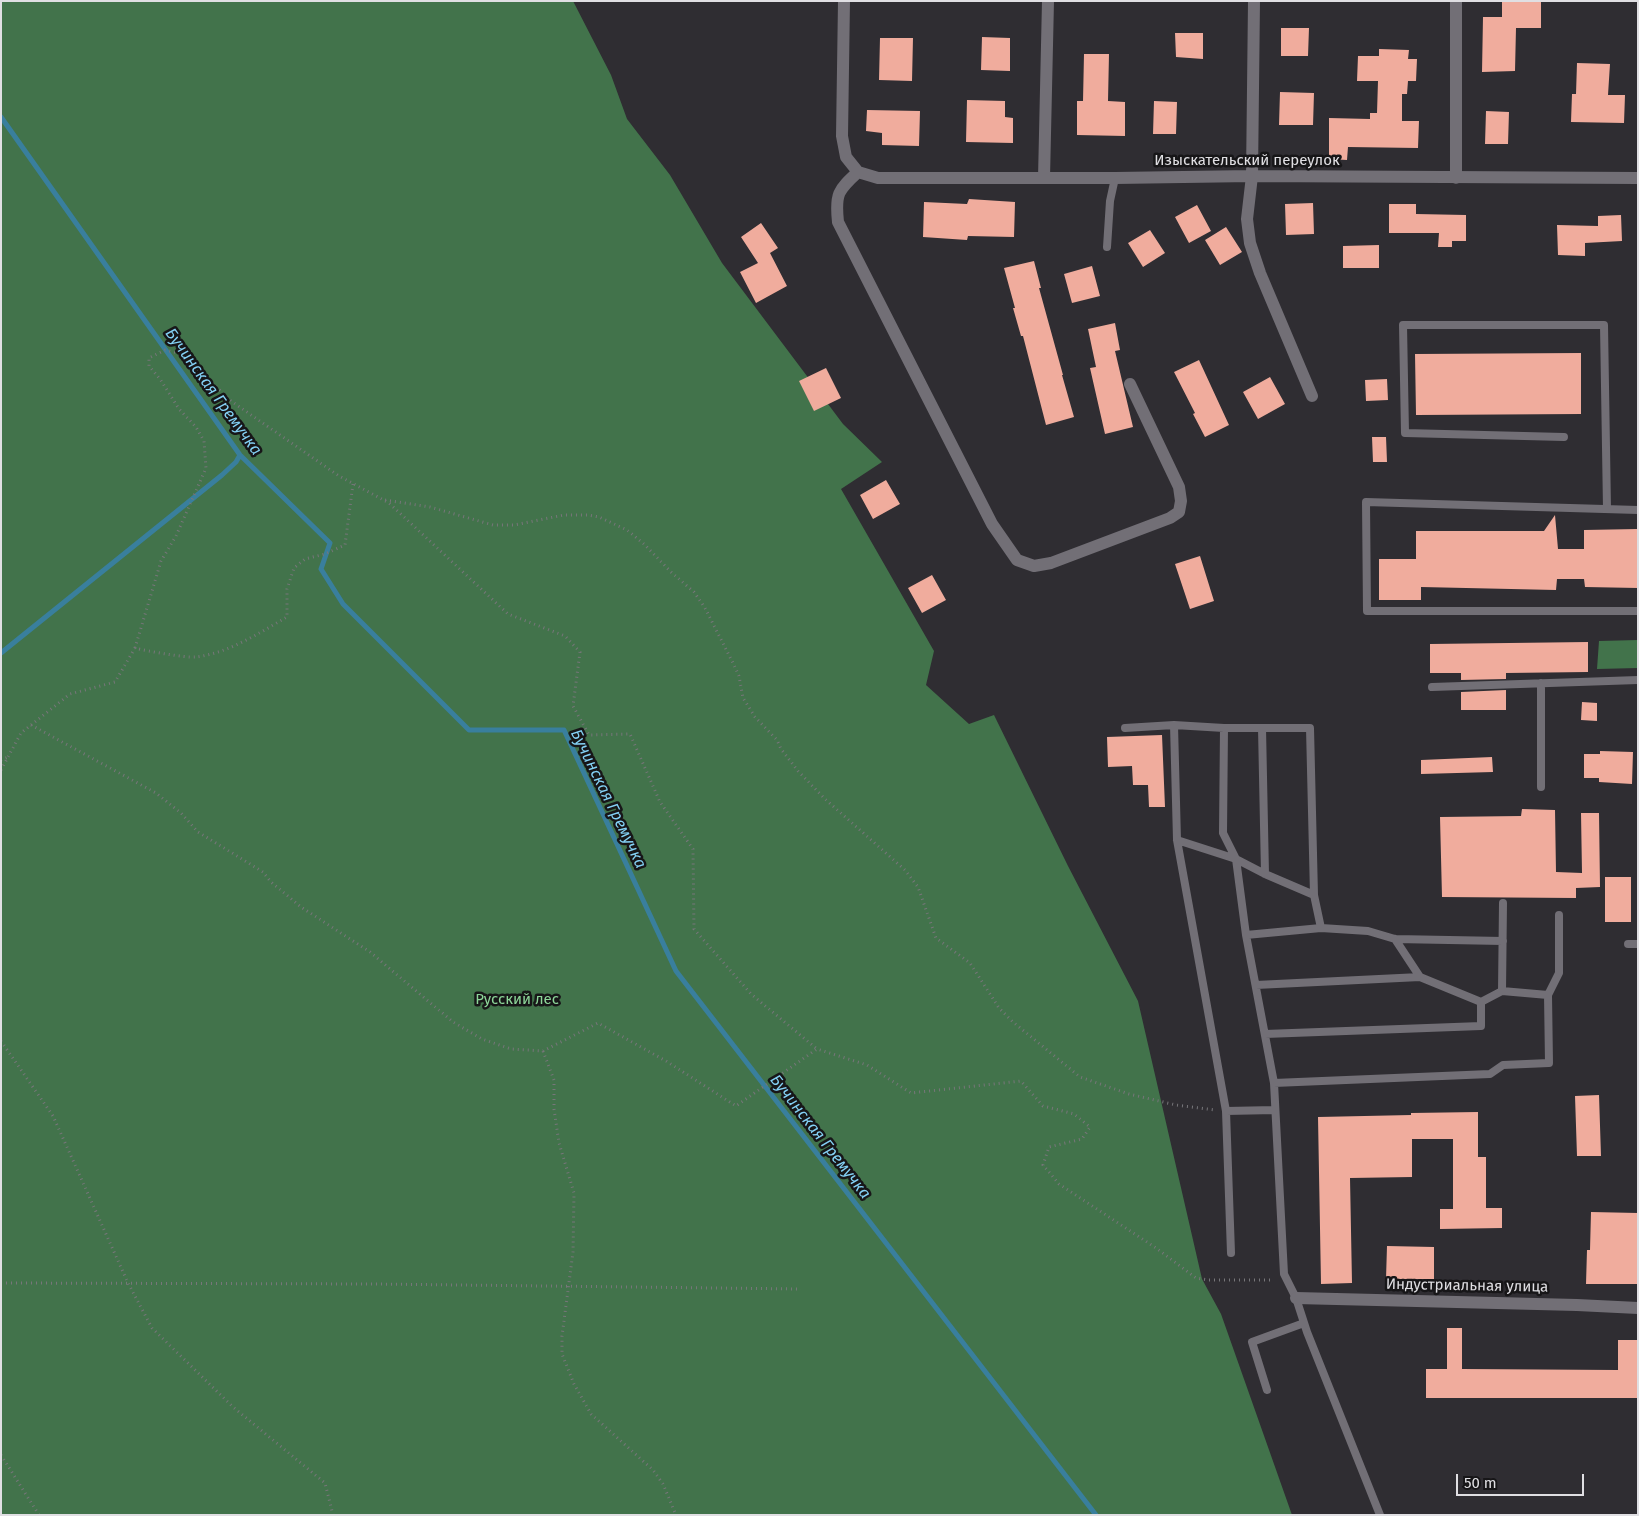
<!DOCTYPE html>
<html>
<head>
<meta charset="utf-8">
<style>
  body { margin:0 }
  #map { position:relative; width:1639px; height:1516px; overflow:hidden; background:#2f2d32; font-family:"Fira Sans",sans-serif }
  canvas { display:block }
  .frame { position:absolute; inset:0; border:2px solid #e0dfe3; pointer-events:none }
  .scale { position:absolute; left:1456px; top:1474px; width:128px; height:22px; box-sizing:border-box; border:2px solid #e0dfe3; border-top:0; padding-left:6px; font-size:15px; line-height:18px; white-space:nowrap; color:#e0dfe3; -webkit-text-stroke:4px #171618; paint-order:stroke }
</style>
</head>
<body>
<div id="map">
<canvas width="1639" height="1516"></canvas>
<div class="frame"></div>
<div class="scale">50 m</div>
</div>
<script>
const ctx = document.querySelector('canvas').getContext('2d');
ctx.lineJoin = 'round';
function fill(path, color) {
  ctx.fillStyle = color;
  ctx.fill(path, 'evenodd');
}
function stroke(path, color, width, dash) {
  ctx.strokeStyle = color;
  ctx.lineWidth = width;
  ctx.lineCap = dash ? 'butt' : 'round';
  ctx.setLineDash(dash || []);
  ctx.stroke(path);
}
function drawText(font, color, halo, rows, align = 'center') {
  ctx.font = font + ' "Fira Sans",sans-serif';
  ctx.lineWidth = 5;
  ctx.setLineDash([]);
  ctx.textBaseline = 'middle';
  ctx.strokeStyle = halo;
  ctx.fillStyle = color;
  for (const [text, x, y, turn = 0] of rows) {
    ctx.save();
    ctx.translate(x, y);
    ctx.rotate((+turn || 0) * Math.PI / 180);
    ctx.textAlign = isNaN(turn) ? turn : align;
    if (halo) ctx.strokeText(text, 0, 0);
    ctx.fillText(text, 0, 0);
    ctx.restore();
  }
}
fill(new Path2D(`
  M1 1H573L611 75 627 119 670 175 722 263 843 424 882 462 841 489 934 651 926 685 969 724 994 715 1068 866 1138 1001 1202 1279 1221 1314 1292 1515H1Z
  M1638 640V668L1597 669 1599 641Z`), '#42734b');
stroke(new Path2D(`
  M1 117 240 455 330 543 321 569 343 604 469 730H564L676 971 1096 1515
  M1 653 222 475 236 462 240 455`), '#397f9d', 5);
fill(new Path2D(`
  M1502 1H1541V28H1516L1515 71 1482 72 1483 17H1502Z
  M1281 28H1309L1308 56H1281Z
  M1175 33H1203V59L1176 57Z
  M982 37 1010 38V71L981 70Z
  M880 38H913L912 81 879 80Z
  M1379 49 1409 50 1408 59H1417L1416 81H1408L1407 94H1402V121H1419L1418 148 1348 147 1347 160 1329 159V118L1370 119V113H1377L1378 81H1357L1358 56H1379Z
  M1084 54H1109L1108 101 1125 102V136L1077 135V101H1083Z
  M1577 63 1610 64 1608 95H1625L1624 123 1571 122 1572 94H1576Z
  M1280 92 1314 93 1313 125H1279Z
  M967 100 1005 101V117L1013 118V143L966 142Z
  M1154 101 1177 102 1176 134H1153Z
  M867 110 920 111 919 146 882 145V133L866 131Z
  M1486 111 1509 112 1508 144H1485Z
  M969 199 1015 202 1014 237 968 236 967 240 923 237 924 202 967 204Z
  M1313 203 1314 234 1286 235 1285 204Z
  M1389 204H1416V214L1466 215V241H1452V247H1438L1439 233H1389Z
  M1197 205 1211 231 1189 243 1175 217Z
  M1621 215 1622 241 1585 243V256L1558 255 1557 225 1598 226V216Z
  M761 223 778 248 770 253 787 286 756 303 740 272 758 263 741 237Z
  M1226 227 1242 252 1220 265 1205 240Z
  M1150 230 1165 253 1143 267 1128 243Z
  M1379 245V268H1343V246Z
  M1034 261 1041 288H1039L1063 375H1062L1074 417 1046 425 1023 336H1021L1013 308H1015L1004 268Z
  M1092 266 1100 296 1072 303 1064 274Z
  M1115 323 1120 350 1115 351 1133 427 1105 434 1090 368 1096 367 1088 329Z
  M1581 353V414L1416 415 1415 354Z
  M1199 360 1229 425 1205 437 1193 414 1195 413 1174 372Z
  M826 368 841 398 814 411 799 381Z
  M1270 377 1285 404 1258 419 1243 392Z
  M1387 379 1388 400 1366 401 1365 380Z
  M1372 437H1386L1387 462H1373Z
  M886 480 900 504 873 519 860 495Z
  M1555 515 1558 549H1584V530L1638 529V588L1585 587 1584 579H1557L1556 590 1421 587V600H1379V559H1416V531H1544Z
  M1200 556 1214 601 1190 609 1175 564Z
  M932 575 946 600 922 613 908 588Z
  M1588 642V672L1506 673V679L1461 680V673H1430V644Z
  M1506 690V710H1461V692Z
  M1582 702 1597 703V721L1581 720Z
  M1162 735 1165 807H1149L1148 785H1133L1132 766 1108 767 1107 737Z
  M1600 751 1633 752 1632 784 1599 782V778H1584V754H1600Z
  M1492 757 1493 772 1421 774V760Z
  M1522 809 1555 810 1556 872 1582 873 1581 813H1599L1600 887 1576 888V898L1442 897 1440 817 1521 816Z
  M1605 877H1631V922H1605Z
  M1599 1095 1601 1156H1577L1575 1096Z
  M1478 1112V1157H1486V1208H1502V1228L1440 1229V1209H1453V1139H1412V1177L1350 1178 1352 1283 1321 1284 1318 1117 1411 1115V1113Z
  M1591 1212 1638 1213V1284H1586L1587 1250H1590Z
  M1387 1246 1434 1247V1279H1386Z
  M1447 1328H1462V1369L1618 1370V1340H1638V1398H1426V1369H1447Z`), '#f0ac9d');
stroke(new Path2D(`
  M385 500 430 507 493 525H514L564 515H588L599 517 627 530 644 544 671 572 694 592 705 608 734 665 739 676 743 698 755 717 777 740 781 749 798 771 825 799 905 870 918 887 936 938 970 963 999 1008 1013 1022 1080 1077 1129 1094 1176 1105 1215 1110
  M135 648 161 561 176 536 206 468 204 441 196 427 179 409 160 379 149 366V358L165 350 182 354 231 401 339 476 389 503 508 614 565 636 580 652 573 706 589 735 630 734 660 802 693 849 694 929 751 994 817 1049
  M31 725 156 793 181 813 198 832 263 872 271 882 301 907 370 952 453 1022 482 1039 511 1049 543 1051 598 1023 666 1061 736 1106 817 1049 867 1065 911 1093 1021 1081 1043 1106 1074 1114 1090 1127 1082 1139 1049 1147 1043 1165 1059 1184 1156 1248 1196 1278 1208 1280H1274
  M1 760 8 757
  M1 770 21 733 70 694 115 682 135 648C146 651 186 658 196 657 229 653 259 633 287 617V589L294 568 305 559 325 554 345 545 353 484
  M1 1041 53 1116 128 1283 152 1328 233 1407 325 1483 333 1515
  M543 1051 554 1080V1109L559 1143 574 1193 573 1252 562 1336V1354L574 1384 591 1414 653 1470 663 1484 676 1515
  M1 1283 375 1284 801 1289
  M1 1455 39 1515`), '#77767a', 3, [1, 4]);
stroke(new Path2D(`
  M1107 247 1110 201 1115 178
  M1564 437 1405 433 1403 325H1604L1607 509
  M1638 510 1366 502 1367 611H1638
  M1541 683V787
  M1432 687 1638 680
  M1174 725 1177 840 1226 1111 1231 1253
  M1125 728 1174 725 1224 728H1310L1314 895
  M1224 728 1223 833 1236 859 1246 935 1274 1083 1284 1274 1296 1298 1307 1332 1380 1515
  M1262 728 1265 874
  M1177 840 1236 859 1265 874 1314 895 1321 928
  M1503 903 1502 991 1548 995
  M1246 935 1321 928 1368 931 1395 939 1503 941
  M1628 944H1638
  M1256 985 1420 977
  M1481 1002 1502 991
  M1265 1034 1481 1026V1002L1420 977 1395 939
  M1274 1083 1490 1074 1503 1065 1549 1063 1548 995 1559 973V915
  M1226 1111 1275 1110
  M1267 1390 1252 1342 1304 1323`), '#726f76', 8);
stroke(new Path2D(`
  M844 1 842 136 846 157 858 172
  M1254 1 1252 176 1247 219 1250 243 1260 273 1312 396
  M858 172 878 178H1115L1252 176 1638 178
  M858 172C838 190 835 194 838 222L992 524 1017 560 1034 566 1051 563 1170 518 1179 512 1181 501 1179 487 1130 384
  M1044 178 1048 1
  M1456 178V1
  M1296 1298 1577 1305 1638 1308`), '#726f76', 12);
drawText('15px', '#e0dfe3', '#171618', [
  ["Изыскательский переулок",1247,161],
  ["Индустриальная улица",1467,1286,1]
]);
drawText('15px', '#8dd699', '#171618', [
  ["Русский лес",517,1000]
]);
drawText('italic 16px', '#84d1f5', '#171618', [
  ["Бучинская Гремучка",213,392,54],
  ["Бучинская Гремучка",608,799,64],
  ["Бучинская Гремучка",820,1137,52]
]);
</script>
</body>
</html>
